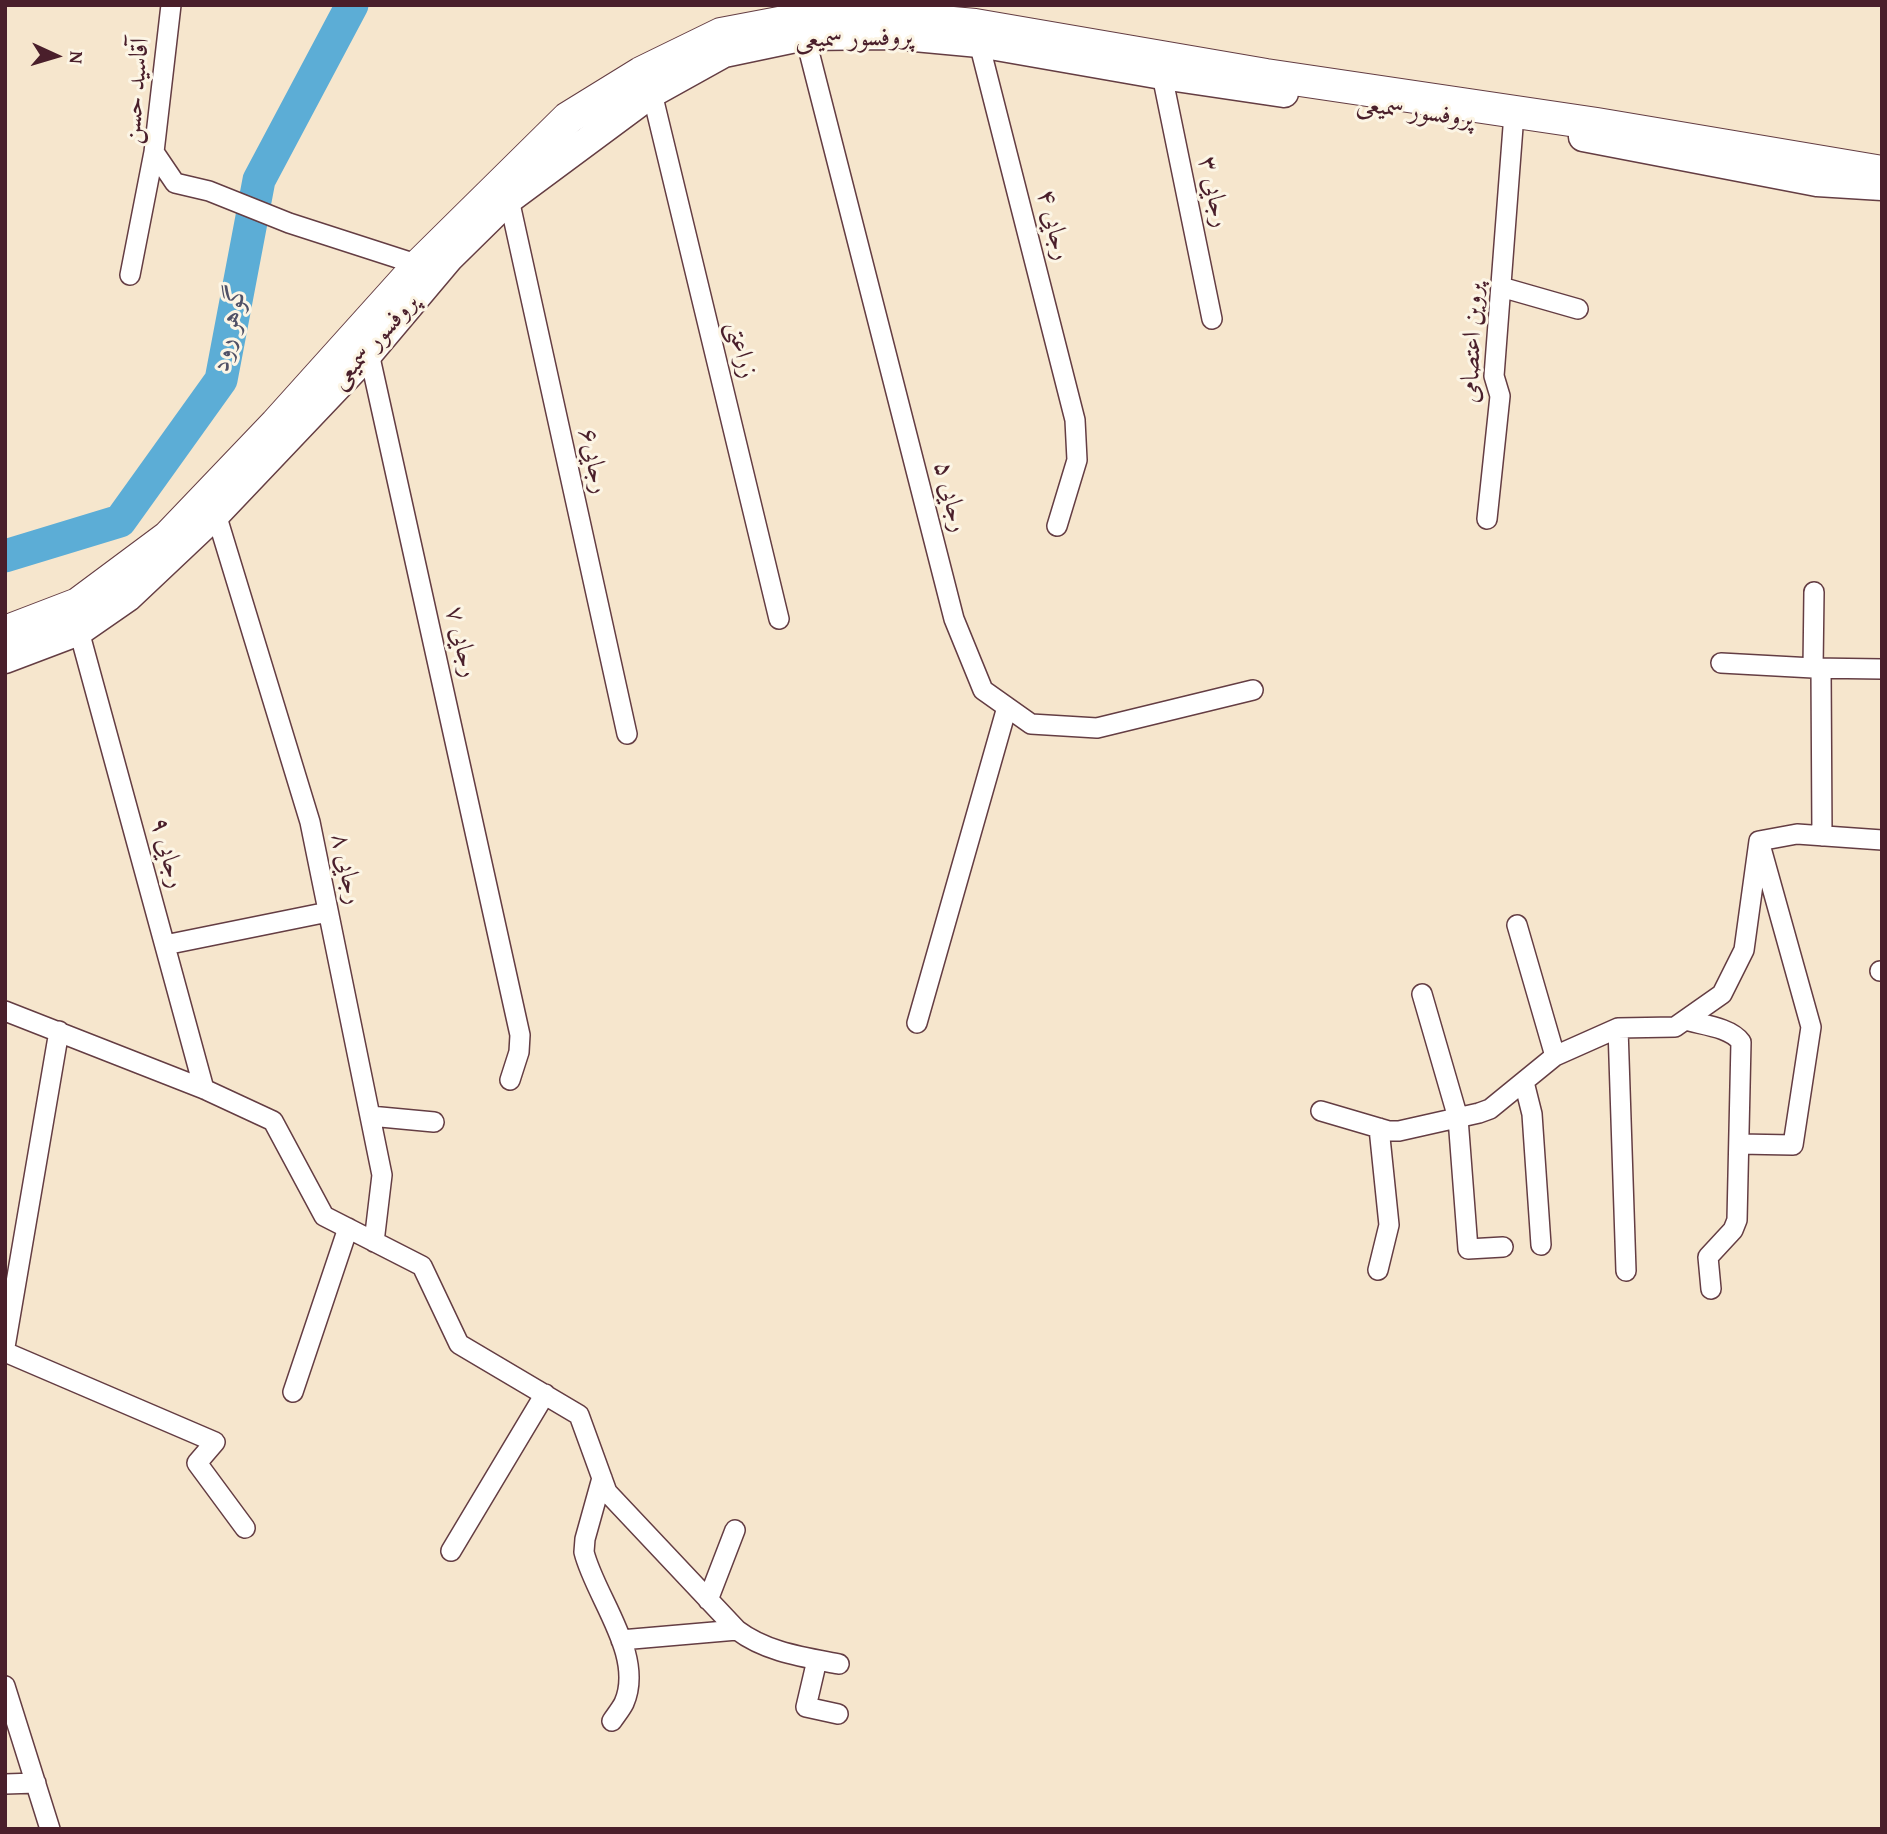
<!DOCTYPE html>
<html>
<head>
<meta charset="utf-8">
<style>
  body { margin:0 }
  #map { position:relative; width:1887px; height:1834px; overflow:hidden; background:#f6e6cd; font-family:"Gentium Book Plus",serif }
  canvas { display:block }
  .frame { position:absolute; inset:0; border:7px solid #4a1f2b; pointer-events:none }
  .north { position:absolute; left:21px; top:21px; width:70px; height:70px; -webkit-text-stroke:5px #fcf5e5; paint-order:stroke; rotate:94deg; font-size:19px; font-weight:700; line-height:28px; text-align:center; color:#4a1f2b }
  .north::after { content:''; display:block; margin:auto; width:24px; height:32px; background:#4a1f2b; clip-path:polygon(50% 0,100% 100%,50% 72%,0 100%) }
</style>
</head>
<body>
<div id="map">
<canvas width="1887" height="1834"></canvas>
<div class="frame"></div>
<div class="north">N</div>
</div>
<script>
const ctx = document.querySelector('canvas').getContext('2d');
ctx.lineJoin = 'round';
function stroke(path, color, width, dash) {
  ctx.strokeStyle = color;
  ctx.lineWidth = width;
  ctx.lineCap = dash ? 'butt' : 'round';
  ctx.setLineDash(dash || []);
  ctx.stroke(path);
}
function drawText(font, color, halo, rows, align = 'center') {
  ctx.font = font + ' "Gentium Book Plus",Amiri,serif';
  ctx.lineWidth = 6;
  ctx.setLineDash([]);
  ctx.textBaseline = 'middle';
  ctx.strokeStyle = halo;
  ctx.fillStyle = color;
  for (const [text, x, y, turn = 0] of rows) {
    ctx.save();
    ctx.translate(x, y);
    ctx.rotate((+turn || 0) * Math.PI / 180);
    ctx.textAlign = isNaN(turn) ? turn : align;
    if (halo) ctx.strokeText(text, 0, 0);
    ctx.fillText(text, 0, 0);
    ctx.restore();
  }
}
stroke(new Path2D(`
  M5 556 120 521 221 380 259 180 352 5`), '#5cadd6', 33);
const street = new Path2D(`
  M171 5 154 152 175 183 209 191 289 223 419 265
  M805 36 954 619 983 690 1031 724 1097 728 1253 690
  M979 43 1075 420 1077 460 1057 526
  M1162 75 1212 319
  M652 93 779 619
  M509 199 627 734
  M130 275 154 152
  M1501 287 1578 309
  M369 353 520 1035 519 1052 510 1080
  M216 514 310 822 382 1175 374 1242
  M1487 519 1500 396 1494 376 1513 127
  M79 631 204 1089
  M1721 663 1813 668 1882 669
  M1813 668 1814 592
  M1821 668 1822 836
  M165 945 328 912
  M1880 971H1882
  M1422 994 1458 1118 1468 1249 1503 1247
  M5 1011 204 1089 273 1121 324 1216 422 1266 459 1344 579 1415 607 1492 737 1630C766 1652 803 1657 839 1664
  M1685 1020C1702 1025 1730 1027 1741 1042L1737 1220 1733 1230 1708 1257 1711 1289
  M917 1023 1007 707
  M1618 1028 1626 1271
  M1555 1056 1618 1028 1675 1027 1722 994 1744 950 1759 841 1797 834 1882 840
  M1524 1082 1532 1114 1541 1245
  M1321 1111 1389 1131H1399L1479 1113 1490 1109 1555 1056 1517 925
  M370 1116 434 1122
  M1739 1144 1793 1145 1811 1027 1761 848
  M1378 1270 1389 1225 1379 1128
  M5 1347 59 1031
  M5 1352 215 1442 197 1463 245 1528
  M293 1392 348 1228
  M602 1478 585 1539 584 1552C595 1597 645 1655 624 1703 621 1709 616 1715 612 1721
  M451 1551 545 1394
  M708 1600 735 1530
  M621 1640 737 1630
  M817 1660 806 1707 838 1714
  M5 1686 50 1829
  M5 1784 36 1783`);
const secondary = new Path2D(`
  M1583 137 1817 182 1882 186
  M5 659 79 631 128 597 216 514 369 353 449 258 509 199 652 93 724 53 805 36 893 35 979 43 1162 75 1284 93`);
const primary = new Path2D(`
  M5 632 78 604 168 537 276 424 419 265 568 118 641 73 721 34 795 20 896 18 975 25 1266 75 1597 124 1882 172`);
stroke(street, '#643d43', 22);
stroke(secondary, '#643d43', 31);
stroke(primary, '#643d43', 34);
stroke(street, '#fff', 19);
stroke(secondary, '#fff', 28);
stroke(primary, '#fff', 32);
drawText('26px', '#4a1f2b', '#fcf5e5', [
  ["پروفسور سمیعی",854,39,-1],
  ["آقاسید حسن",137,91,-85],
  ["پروفسور سمیعی",1415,112,8],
  ["رجایی ۳",1213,192,78],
  ["رجایی ۴",1053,225,76],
  ["پروفسور سمیعی",375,342,-48],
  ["پروین اعتصامی",1473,343,-88],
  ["زراعتی",741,350,76],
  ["رجایی۶",593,461,78],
  ["رجایی ۵",950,497,76],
  ["رجایی ۷",461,642,77],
  ["رجایی ۹",167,853,75],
  ["رجایی ۸",346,869,78]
]);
drawText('italic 28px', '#505167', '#fcf5e5', [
  ["گوهر رود",230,327,-78]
]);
</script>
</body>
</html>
